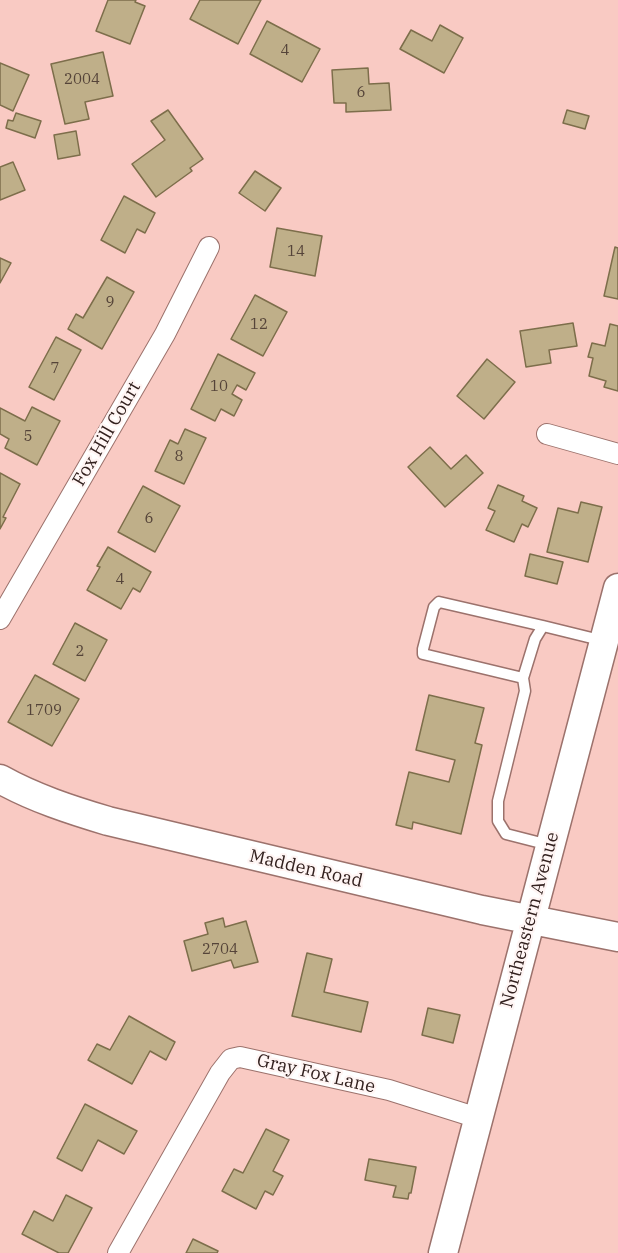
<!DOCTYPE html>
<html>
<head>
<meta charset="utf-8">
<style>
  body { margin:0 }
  canvas { display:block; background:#f9cac3 }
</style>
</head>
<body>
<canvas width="618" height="1253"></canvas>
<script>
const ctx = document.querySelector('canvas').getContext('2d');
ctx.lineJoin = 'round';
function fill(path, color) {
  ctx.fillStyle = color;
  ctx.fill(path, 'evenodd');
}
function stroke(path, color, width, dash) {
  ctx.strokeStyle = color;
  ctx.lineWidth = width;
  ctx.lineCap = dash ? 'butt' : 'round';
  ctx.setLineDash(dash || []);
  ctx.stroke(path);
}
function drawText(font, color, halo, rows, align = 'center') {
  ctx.font = font + ' "IBM Plex Serif",serif';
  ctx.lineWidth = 4.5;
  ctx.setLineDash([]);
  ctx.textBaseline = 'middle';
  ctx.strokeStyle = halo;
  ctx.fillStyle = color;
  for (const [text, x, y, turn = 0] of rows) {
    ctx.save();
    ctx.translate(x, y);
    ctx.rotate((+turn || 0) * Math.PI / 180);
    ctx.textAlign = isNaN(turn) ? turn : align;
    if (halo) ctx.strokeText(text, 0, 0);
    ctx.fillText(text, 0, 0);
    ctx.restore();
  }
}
const building = new Path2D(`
  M108 0H136L135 2 145 6 130 44 96 31Z
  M200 0H261L238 44 190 19Z
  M267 21 320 49 302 82 250 54Z
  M440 25 463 38 444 73 400 49 411 30 432 41Z
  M103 52 113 96 85 102 89 119 65 124 51 64Z
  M0 63 29 75 13 111 0 105Z
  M368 68 369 84 389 83 391 110 346 112V103H334L332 70Z
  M168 110 203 159 190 168 192 171 156 197 132 164 165 140 151 121Z
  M567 110 589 116 585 129 563 123Z
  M16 113 41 121 35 138 6 128 8 120 13 121Z
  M76 131 80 155 58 159 54 135Z
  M13 162 25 190 0 200V167Z
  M255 171 281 188 265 211 239 193Z
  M124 196 155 213 145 233 137 229 125 253 101 240Z
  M277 228 322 236 315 276 270 267Z
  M615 247 618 248V299L604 296Z
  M0 258 11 263 0 283Z
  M107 277 134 292 102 349 68 329 76 314 83 318Z
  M255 295 287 312 263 356 231 339Z
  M573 323 577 346 549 350 551 363 526 367 520 331Z
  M610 324 618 326V391L604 387 606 381 589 376 593 358 588 357 592 343 605 346Z
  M56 337 81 350 54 400 29 387Z
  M218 354 255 373 246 390 237 385 232 394 242 400 234 416 221 409 215 421 191 409Z
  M487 359 515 382 484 419 457 396Z
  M32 407 60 421 37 465 5 448 9 439 0 434V408L25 421Z
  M185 429 206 438 184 484 155 471 170 440 178 444Z
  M430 447 451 469 466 455 483 473 445 507 408 467Z
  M0 473 20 484 3 517 6 518 0 529Z
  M498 485 524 496 522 501 537 508 528 527 522 524 514 542 486 530 495 511 488 508Z
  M143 486 180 506 155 552 118 532Z
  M581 502 602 507 588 562 547 552 558 508 578 513Z
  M108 547 151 572 140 592 133 588 121 609 87 590 100 567 97 566Z
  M530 554 563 562 557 584 525 576Z
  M75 623 107 640 85 681 53 664Z
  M35 675 79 699 52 746 8 722Z
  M429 695 484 708 475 743 482 745 461 834 413 822 412 829 396 825 409 772 449 782 455 760 416 750Z
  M223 918 225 927 246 921 258 962 234 968 231 960 192 971 184 941 208 934 205 923Z
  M307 953 332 959 324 992 368 1002 361 1032 292 1016Z
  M428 1008 460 1015 453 1043 422 1035Z
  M129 1016 175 1042 166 1060 150 1051 132 1084 88 1060 97 1044 110 1050Z
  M85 1104 137 1131 124 1154 98 1140 82 1171 57 1158Z
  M266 1129 289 1140 273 1171 283 1176 273 1195 265 1191 256 1209 222 1191 234 1169 243 1173Z
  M369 1159 416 1167 411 1193H409L408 1199 393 1197 396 1186 365 1180Z
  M66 1195 92 1208 68 1253H59L22 1234 34 1211 53 1221Z
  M193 1239 218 1251 217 1253H186Z`);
fill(building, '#bfaf89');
stroke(building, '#7d6e4b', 1.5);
const lane = new Path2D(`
  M543 626 439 602 434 607 423 649V654L523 678 535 639 543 626 604 641
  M523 678 525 691 498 801V821L506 834 549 845`);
const street = new Path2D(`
  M547 434 618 454
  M0 619 165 334 209 247
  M118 1253 220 1073 231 1059 240 1057 389 1090 478 1118`);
const secondary = new Path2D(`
  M0 779C34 798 71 810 108 821L482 910 618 937
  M443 1253 618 588`);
stroke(lane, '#9c726c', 13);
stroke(street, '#9c726c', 22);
stroke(secondary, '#9c726c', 31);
stroke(lane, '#fff', 10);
stroke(street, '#fff', 20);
stroke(secondary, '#fff', 28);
drawText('15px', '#554439', null, [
  ["4",285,51],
  ["2004",82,80],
  ["6",361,93],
  ["14",296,252],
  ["9",110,303],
  ["12",259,325],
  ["7",55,369],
  ["10",219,387],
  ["5",28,437],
  ["8",179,457],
  ["6",149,519],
  ["4",120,580],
  ["2",80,652],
  ["1709",44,711],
  ["2704",220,950]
]);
drawText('18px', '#32201e', '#fff5f4', [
  ["Fox Hill Court",107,434,-60],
  ["Madden Road",306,869,13],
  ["Northeastern Avenue",530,920,-75],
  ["Gray Fox Lane",316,1074,13]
]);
</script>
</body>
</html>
